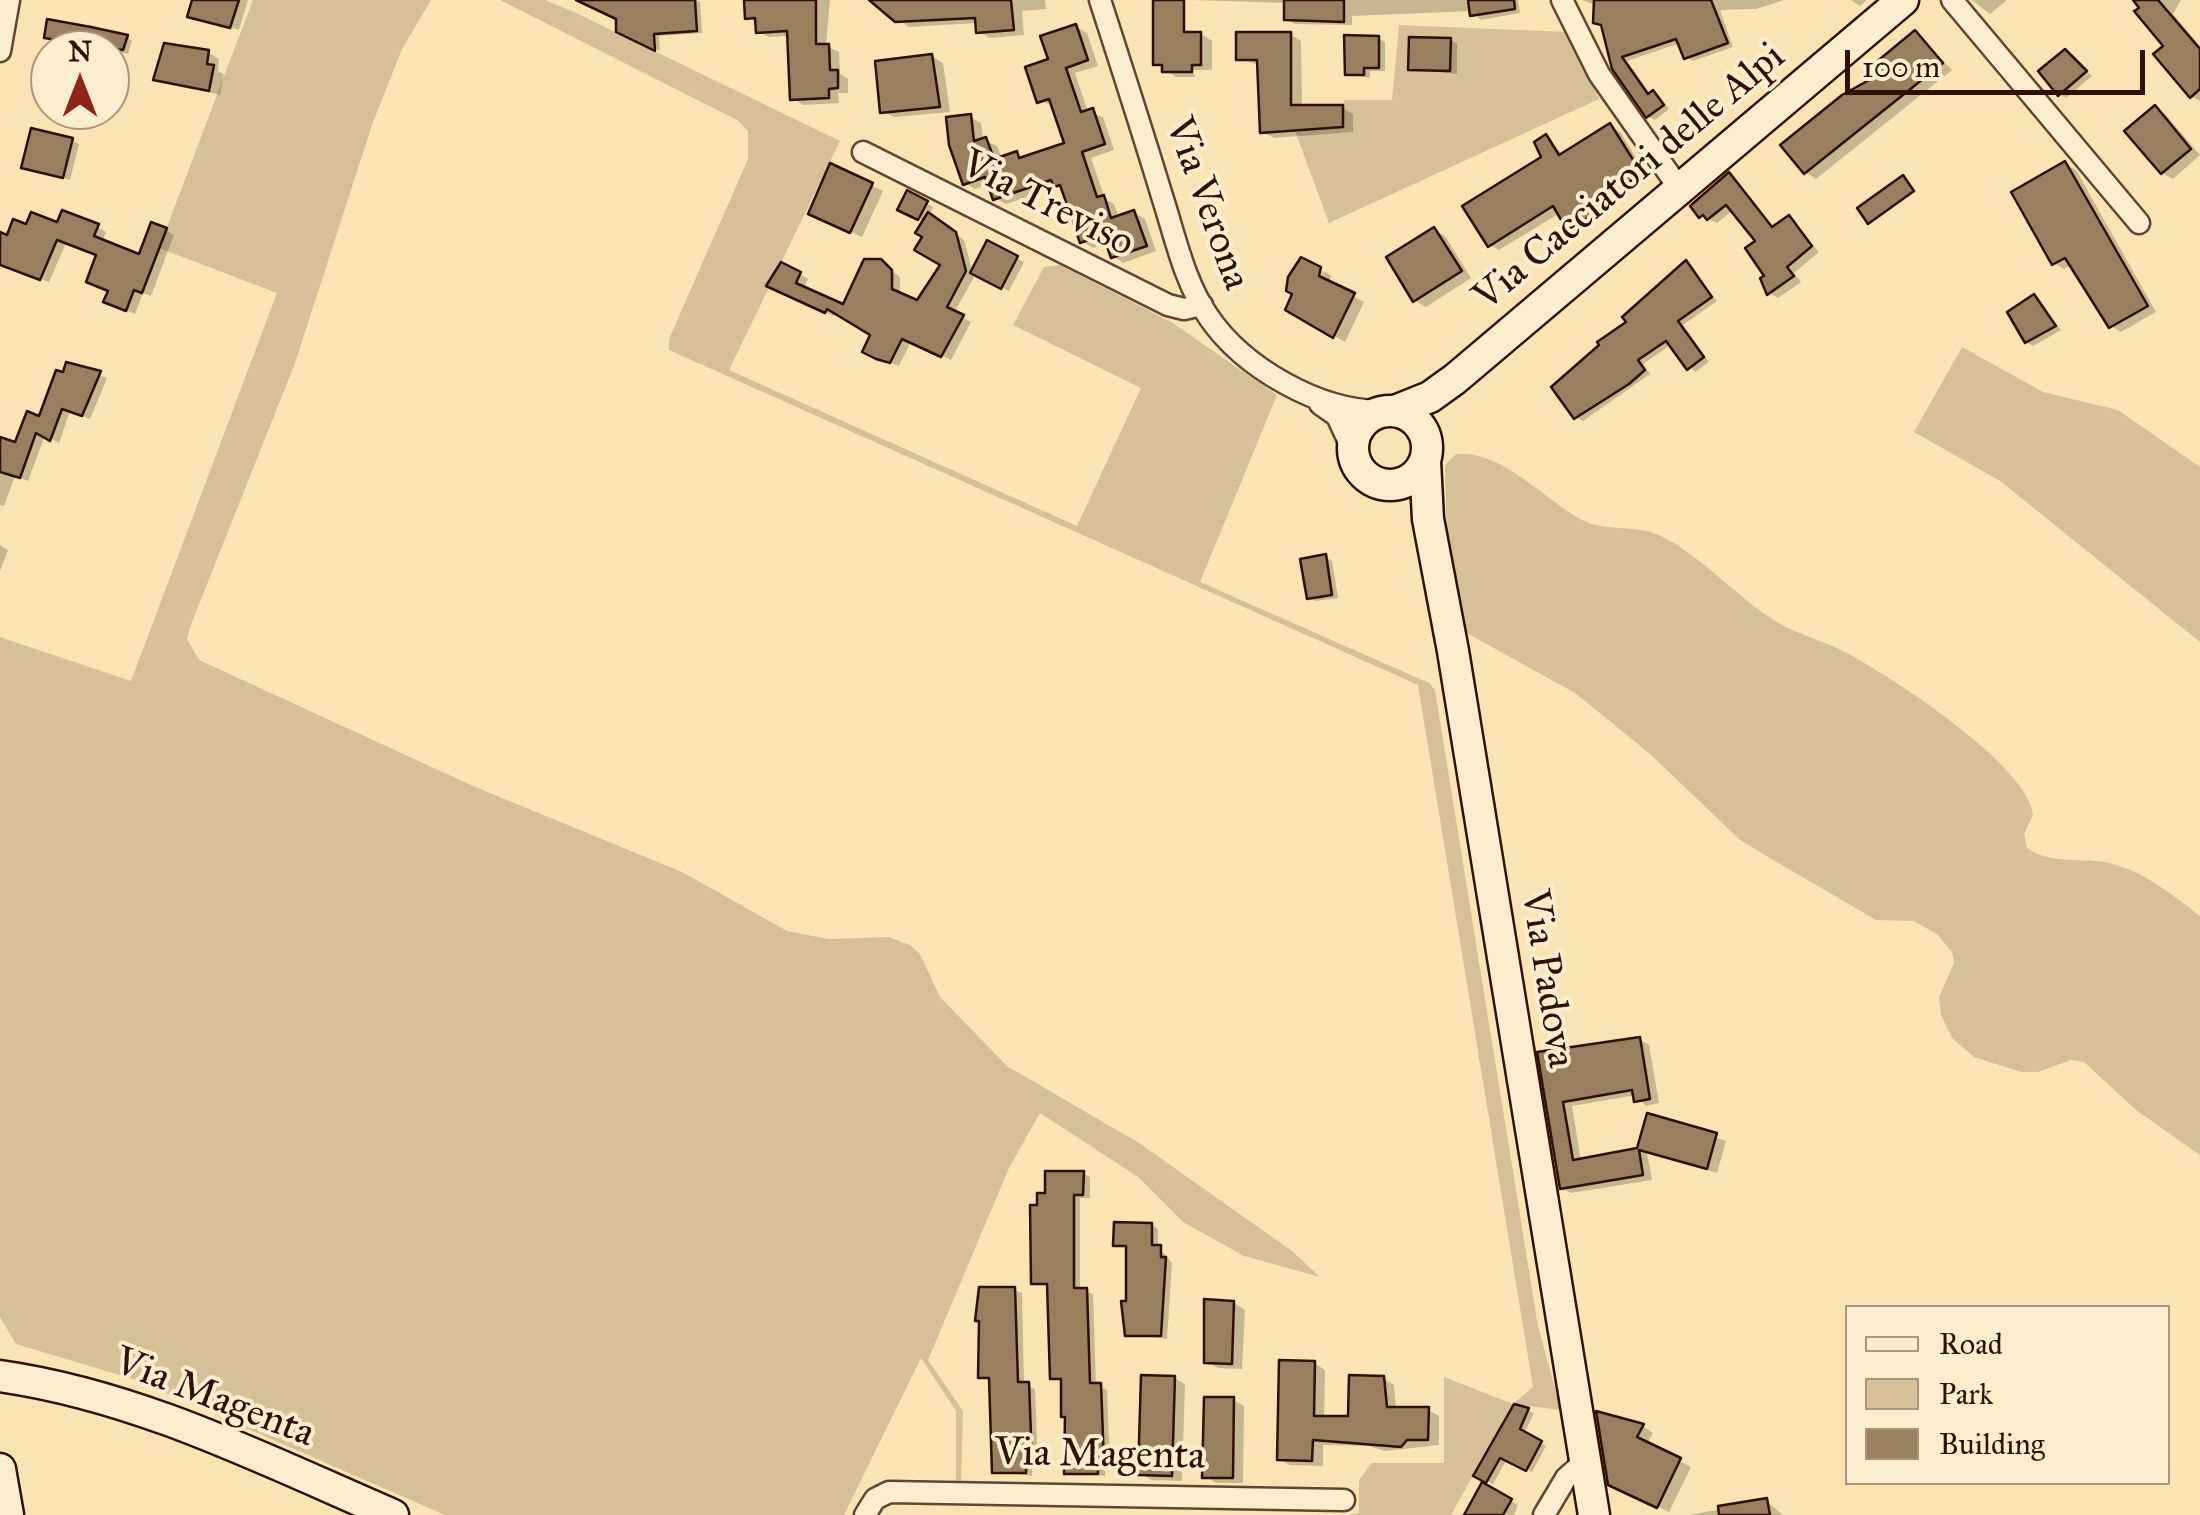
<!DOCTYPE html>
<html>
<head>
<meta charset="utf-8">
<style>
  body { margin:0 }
  #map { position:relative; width:2200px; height:1515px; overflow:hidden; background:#fae4b5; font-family:"IM FELL Great Primer",serif }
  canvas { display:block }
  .legend { position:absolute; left:1845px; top:1305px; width:325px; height:180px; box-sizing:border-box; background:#fcedcf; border:2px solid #aa957d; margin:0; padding:12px 18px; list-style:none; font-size:30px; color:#2f1003 }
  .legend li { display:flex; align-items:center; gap:20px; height:50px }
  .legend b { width:50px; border:2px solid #aa957d }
  .north { position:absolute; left:30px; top:30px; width:100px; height:100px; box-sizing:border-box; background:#fcedcf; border:2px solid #aa957d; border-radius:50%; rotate:0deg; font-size:28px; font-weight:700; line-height:40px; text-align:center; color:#2f1003 }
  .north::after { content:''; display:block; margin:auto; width:35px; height:45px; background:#8f2418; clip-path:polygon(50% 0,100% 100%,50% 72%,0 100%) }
  .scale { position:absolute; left:1845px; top:50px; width:300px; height:45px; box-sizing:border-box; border:5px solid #2f1003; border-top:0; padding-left:12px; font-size:30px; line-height:35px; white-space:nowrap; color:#2f1003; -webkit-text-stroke:8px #fcedcf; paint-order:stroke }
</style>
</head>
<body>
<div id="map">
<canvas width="2200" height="1515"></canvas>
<ul class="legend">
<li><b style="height:12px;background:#fcedcf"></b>Road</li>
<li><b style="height:28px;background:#d7c097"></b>Park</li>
<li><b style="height:28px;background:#997e60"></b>Building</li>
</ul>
<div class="north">N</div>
<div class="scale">100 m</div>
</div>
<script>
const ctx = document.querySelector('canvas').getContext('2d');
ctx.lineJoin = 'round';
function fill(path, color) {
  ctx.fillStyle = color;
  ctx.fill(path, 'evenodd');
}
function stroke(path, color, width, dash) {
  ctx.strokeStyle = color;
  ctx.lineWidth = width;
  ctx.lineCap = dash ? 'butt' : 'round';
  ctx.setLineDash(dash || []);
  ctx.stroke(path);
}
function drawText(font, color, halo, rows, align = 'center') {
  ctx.font = font + ' "IM FELL Great Primer",serif';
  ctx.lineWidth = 8;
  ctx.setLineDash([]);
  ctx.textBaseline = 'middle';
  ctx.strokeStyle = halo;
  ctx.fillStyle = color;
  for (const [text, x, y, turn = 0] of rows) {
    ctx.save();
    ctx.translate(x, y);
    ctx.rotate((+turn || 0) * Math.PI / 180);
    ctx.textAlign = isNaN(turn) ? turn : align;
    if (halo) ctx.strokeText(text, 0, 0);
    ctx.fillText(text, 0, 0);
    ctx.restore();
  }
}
fill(new Path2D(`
  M253 0H431L402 49 372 125 295 363 190 627 187 639 199 660 473 786 682 872 787 931 828 939 888 937 910 945 920 954 940 997 1007 1066 1139 1143 1292 1251 1320 1277 1244 1256 1183 1222 1138 1177 1040 1113 1009 1168 928 1360 963 1411 961 1481 956 1480V1411L921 1358 844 1515H445L136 1380 16 1344 0 1317V637L131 681 277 293 159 248Z
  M500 0H545L576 13 840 141 729 370 1077 526 1141 388 1013 325 1044 267 1060 265 1171 322 1277 395 1200 582 1429 683 1435 690 1538 1326 1561 1410 1513 1404 1451 1515H1349L1359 1513V1480L1372 1463H1444V1377L1513 1404 1533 1387 1418 685 669 350V339L748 159V131L737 120Z
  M1399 25 1567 32 1599 99 1329 223 1294 128 1343 127 1344 100H1392ZM1410 37 1451 38 1450 71 1409 70Z
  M1962 347 2043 392 2118 410 2200 467V642L2000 481 1914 432Z
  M1456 454C1501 449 1545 500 1582 520 1608 533 1636 523 1663 537 1703 558 1734 594 1772 619 1793 633 1818 639 1841 650 1886 673 2028 764 2033 815L2024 834 2027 848C2051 864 2077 858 2104 862 2142 869 2171 894 2200 916V1155L2136 1110 2084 1062 2071 1060 2038 1072H2021L1974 1057 1952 1038 1941 1015 1939 997 1954 963 1952 952 1937 934 1913 921 1876 920 1763 854 1739 839 1649 753 1575 693 1463 631 1447 543 1445 465Z`), '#d7c097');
fill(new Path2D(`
  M195 0H248L239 30 190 16Z
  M582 0H696L700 2 702 33 659 36 660 51 618 30V18Z
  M746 0H830L826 46 839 52 840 74 848 79V93H838L839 103 803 105 793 98 790 36 769 37 758 31V23L747 17Z
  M881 0H1045L1046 9 1022 11 1024 35 990 38 979 32 978 23 908 27Z
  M1156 0H1169L1184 44 1201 34 1212 41V70H1192L1195 77H1176L1156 63Z
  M1518 0 1520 13 1481 20 1472 11 1352 16V25L1295 24 1287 19V3L1193 0Z
  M1582 0H1784L1756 9 1720 10 1733 47 1693 61 1686 57 1680 43 1627 61 1651 95 1660 97 1669 109 1655 120 1648 116 1596 5Z
  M1851 0H1867L1860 6Z
  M1972 0H2007L1990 14Z
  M2136 0H2181L2173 14 2200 46V101L2191 96Z
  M1076 27 1087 33 1098 66 1075 73 1088 112 1103 117 1114 150 1091 158 1105 199 1114 204 1119 218 1134 213 1145 219 1156 251 1123 263 1113 256 1108 242 1093 248 1082 241 1065 190 1058 187 1006 204 995 198 991 184 975 189 965 183 970 117 981 123 983 140 997 146 1002 159 1017 154 1025 159 1067 145 1054 106 1040 101 1051 61Z
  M1915 33 1952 70 1816 179 1805 172 1872 81Z
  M1290 34 1301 41 1302 108H1342L1353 114V132L1274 138 1263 132 1259 65 1239 59Z
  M46 37H127L132 41 128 54Z
  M1378 38 1385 42V71H1370V78L1347 74Z
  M1451 40 1457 44V74L1411 69Z
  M2066 52 2092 76 2066 98 2060 94Z
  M209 53 219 59 218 71 224 74 220 95 156 79 159 60Z
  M932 56 943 63 950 112 894 117 883 111Z
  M2155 108 2166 115 2200 155 2173 179 2162 173Z
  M1610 126 1620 132 1650 180 1599 211 1604 218 1579 233 1560 213 1499 250 1490 245 1545 158 1546 137 1563 155Z
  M72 140 79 144 70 180 24 167Z
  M2065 164 2076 170 2156 312 2121 332 2111 326 2072 265 2064 269 2054 263Z
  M832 167 883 191 862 237 822 219Z
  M1729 175 1775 228 1790 218 1819 252 1794 273 1801 282 1778 298 1769 293 1759 242 1733 210 1717 223 1701 216Z
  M1906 179 1915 192 1869 222Z
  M908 194 933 207 929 216 964 240 974 277 954 313 971 322 951 360 911 342 899 366 873 356V335L836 311 834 316 778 290 800 274 808 279 803 289 844 308 880 262 900 277V295L918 303 943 264 925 236V222L900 209Z
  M98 227 106 232 102 242 140 257 166 230 174 235 151 296 143 293 135 314 115 306 99 256 66 243 49 282 0 263V247L28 228Z
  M1434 230 1445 236 1471 278 1426 307 1415 300Z
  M988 243 1024 262 1009 291 973 272Z
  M1686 263 1717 301 1683 325 1709 362 1695 372 1672 344 1643 364 1650 374 1583 421 1576 417 1629 323Z
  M1322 271 1331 275 1329 284 1364 302 1345 342 1288 309 1319 289Z
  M2034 297 2061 330 2033 346 2026 342Z
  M68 365 107 378 90 419 70 411 59 443 45 435 28 481 15 476 4 506 0 505V439L17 446 40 419Z
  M0 545 8 550 0 571Z
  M1325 557 1332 561 1338 598 1316 601 1309 597Z
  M1639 1039 1649 1045 1659 1103 1646 1106 1636 1095 1572 1106 1581 1161 1639 1151 1649 1116 1726 1141 1717 1173 1647 1153 1652 1180 1571 1193 1562 1188 1540 1054Z
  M1083 1173 1090 1177V1198H1080V1290L1093 1294 1096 1386 1107 1390 1110 1465H1105V1476L1066 1472 1063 1381 1052 1377 1049 1286 1034 1282 1039 1208 1047 1196Z
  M1152 1225 1158 1229V1247L1172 1263 1167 1339 1128 1334 1129 1248 1116 1244Z
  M1015 1290 1022 1293 1024 1385 1035 1389 1038 1464H1032V1476L994 1471 991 1380 981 1376Z
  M1234 1303 1245 1310 1242 1369 1218 1368 1207 1362Z
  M1314 1363 1325 1370 1324 1418H1351L1383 1378 1394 1385 1396 1409 1428 1410 1439 1416V1445L1385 1451 1369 1446 1323 1445V1466L1290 1465 1279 1459Z
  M1174 1378 1185 1384 1182 1481 1152 1480 1141 1474Z
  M1233 1400 1244 1406 1243 1483H1216L1205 1476Z
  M1515 1407 1534 1413 1524 1434 1546 1446 1532 1472 1507 1459 1493 1484 1476 1475Z
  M1599 1414 1643 1426 1653 1433 1647 1444 1691 1467 1669 1512 1622 1490Z
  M1483 1486 1518 1505 1514 1515H1468Z
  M1766 1501 1783 1515H1689Z`), '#0003');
const building = new Path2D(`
  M192 0H239L230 28 187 17Z
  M576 0H695L697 31 654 34 655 51 616 32V19Z
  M744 0H816V44H829L830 70H838V88L829 89V98L790 100 787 31 756 33 755 18 745 19Z
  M869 0H1011L1014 30 976 33 975 18 895 22Z
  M1153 0H1184V32H1201V65H1192V72H1162V65H1153Z
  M1284 0H1344V22L1284 20Z
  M1468 0H1514L1515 9 1470 16Z
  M1594 0H1711L1728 43 1684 59 1676 39 1622 57 1648 94 1653 90 1664 105 1646 118 1612 69 1601 25 1593 23Z
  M2133 0H2158L2200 49V89L2190 98 2153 54 2163 46 2134 11 2139 8Z
  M47 19 91 27 128 35 123 50 44 38Z
  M1076 24 1088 60 1066 68 1081 112 1093 108 1105 144 1082 152 1097 197 1104 195 1111 218 1134 210 1147 246 1111 258 1103 235 1080 243 1060 185 1054 187 1051 180 993 200 985 177 963 185 949 145 946 117 971 114 974 141 986 137 994 159 1017 151 1019 158 1064 143 1049 99 1037 103 1025 67 1048 59 1040 36Z
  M1915 30 1943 63 1804 174 1780 145 1842 95 1869 80 1863 73Z
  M1236 32H1291V105H1343V127L1260 133 1257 60H1236Z
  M1344 35 1379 36V68H1364V75H1345Z
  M1409 37 1451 38 1450 71 1408 70Z
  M164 43 209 50 207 64 214 65 209 91 153 80Z
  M2065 49 2087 71 2058 96 2038 71Z
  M932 54 940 107 880 113 875 61Z
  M2155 105 2191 149 2161 174 2124 131Z
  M1610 123 1642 174 1591 205 1596 213 1567 230 1553 206 1488 247 1462 206 1541 157 1534 142 1546 134 1559 155Z
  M31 128 73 138 63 178 21 168Z
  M2065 161 2148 306 2109 328 2065 258 2052 265 2011 192Z
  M830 163 873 183 850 233 808 214Z
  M1729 172 1772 227 1789 215 1812 246 1787 267 1794 276 1767 295 1760 278 1764 276 1745 248 1755 241 1726 205 1707 220 1703 215 1699 218 1690 206Z
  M1903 175 1914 191 1868 224 1857 208Z
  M907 190 928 201 918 220 897 210Z
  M62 210 99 224 94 236 139 254 151 222 167 228 142 293 134 290 126 311 103 302 108 291 86 282 96 255 57 240 40 280 0 265V232L7 235 13 219 26 224 31 212 57 222Z
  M928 212 956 232 966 271 947 307 964 315 941 357 902 339 890 363 876 359 862 352 870 335 827 309 825 313 766 286 781 262 801 272 796 283 843 304 864 259H881L892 270V289L917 300 940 265 914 250 922 237 915 233Z
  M1434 227 1462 271 1413 302 1386 257Z
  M987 240 1018 256 1001 289 970 273Z
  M1301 257 1321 267 1319 276 1355 293 1333 338 1285 310 1292 294 1286 291 1288 277Z
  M1686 260 1712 297 1678 321 1704 357 1687 370 1666 341 1638 360 1645 370 1629 384 1574 419 1551 387 1599 345 1597 342 1626 322 1622 317Z
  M2034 294 2056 326 2025 343 2007 312Z
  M66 362 101 371 82 416 62 409 50 441 36 433 20 478 0 472V437L15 442 27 411 39 416 56 370 63 372Z
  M1326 554 1332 595 1307 599 1300 559Z
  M1640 1037 1650 1099 1634 1102 1632 1090 1563 1102 1573 1160 1637 1148 1647 1113 1717 1133 1707 1169 1639 1150 1643 1175 1560 1189 1537 1052Z
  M1045 1171H1084L1083 1195H1074V1288H1087L1090 1383H1101L1104 1463H1098V1474H1064L1065 1417H1061V1379H1050L1047 1284H1031L1030 1205H1037V1193H1045Z
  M1114 1222 1152 1223V1245H1161V1257H1166L1161 1336H1125L1121 1301H1126V1246H1113Z
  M979 1287H1015L1018 1382H1029L1032 1462H1026V1473H992L989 1378H978L979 1321H975Z
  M1204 1299 1234 1301 1232 1364 1204 1363Z
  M1279 1360 1315 1361 1314 1416H1348L1349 1375 1384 1376 1387 1407H1429L1428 1440H1407L1401 1447 1313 1440 1312 1461 1277 1460Z
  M1141 1375 1175 1376 1172 1476 1138 1475Z
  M1204 1397H1234L1233 1478H1202Z
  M1514 1404 1529 1408 1520 1429 1542 1441 1526 1471 1500 1458 1486 1483 1473 1476Z
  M1596 1411 1644 1424 1637 1437 1681 1458 1657 1508 1608 1485Z
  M1482 1482 1512 1499 1503 1515H1464Z
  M1767 1498 1770 1515H1719L1718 1506Z`);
fill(building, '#997e60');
stroke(building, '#2f1003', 2.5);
const street = new Path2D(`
  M1100 0C1121 65 1142 130 1162 196 1175 236 1184 281 1208 316 1243 368 1320 412 1383 411
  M1562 0 1599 74 1679 188
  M1952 0 2139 223
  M0 51 9 0
  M863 152 1168 305 1184 309 1202 305
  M1320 404 1337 416 1353 451
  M865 1515 875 1499 889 1492 1344 1500
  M1544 1515 1566 1478 1585 1461`);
const secondary = new Path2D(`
  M1395 411 1430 397 1455 379 1903 0
  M1353 448a37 37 0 1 1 74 0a37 37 0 1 1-74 0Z
  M1425 461 1428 519 1453 651 1594 1515
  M0 1376C140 1396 265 1460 393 1515
  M0 1469 8 1515`);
stroke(street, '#624530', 25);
stroke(secondary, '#2f1003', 35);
stroke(street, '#fcedcf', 20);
stroke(secondary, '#fcedcf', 30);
drawText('40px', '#2f1003', '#fcedcf', [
  ["Via Cacciatori delle Alpi",1630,178,-40],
  ["Via Verona",1206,204,70],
  ["Via Treviso",1047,205,27],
  ["Via Padova",1546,979,81],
  ["Via Magenta",214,1399,21],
  ["Via Magenta",1100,1456,1]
]);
</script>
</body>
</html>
